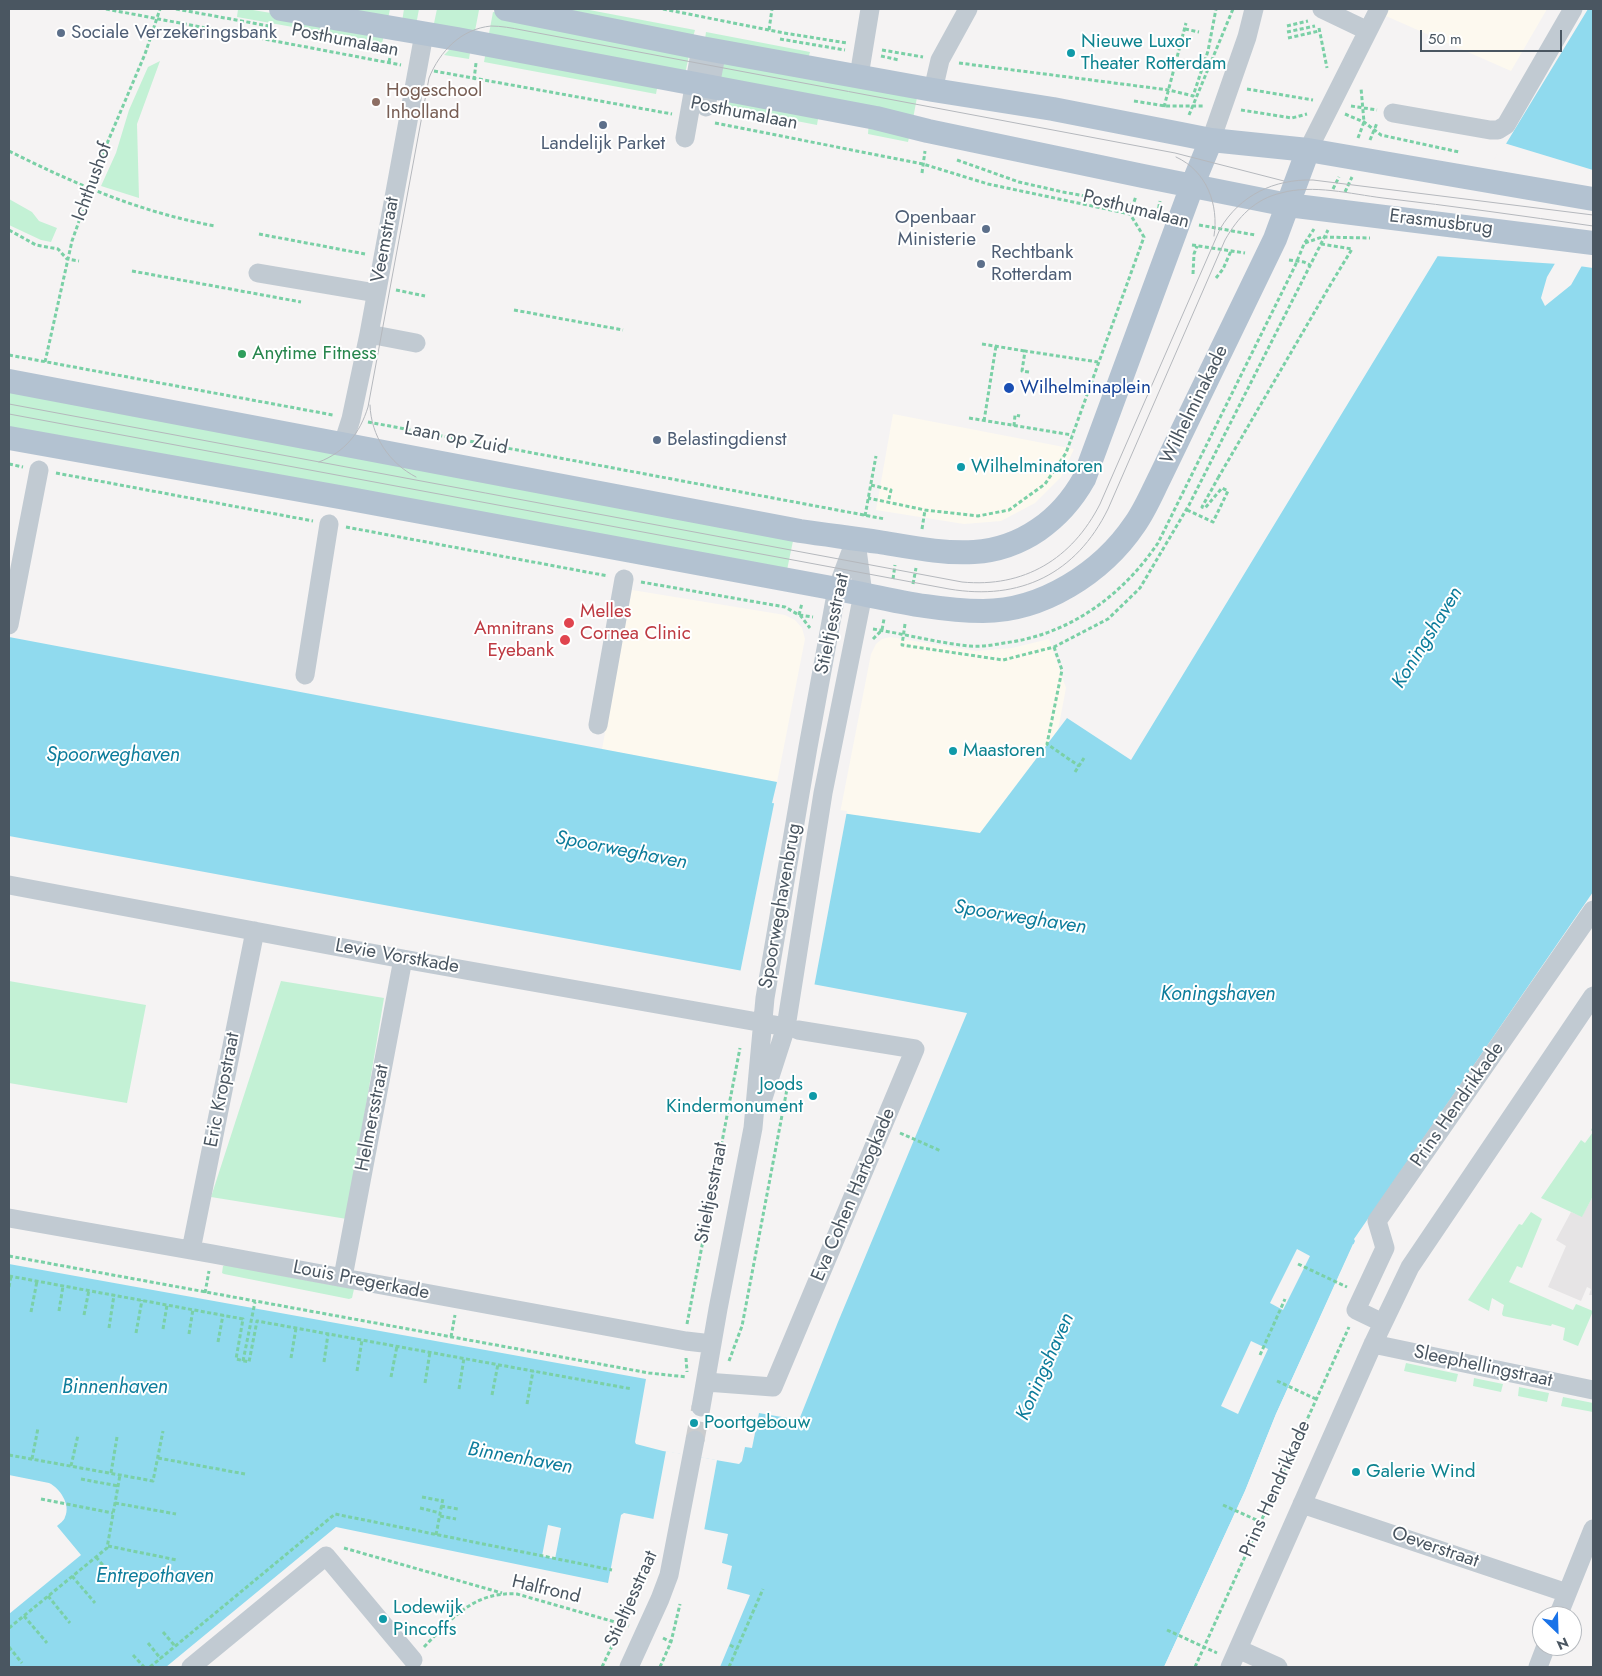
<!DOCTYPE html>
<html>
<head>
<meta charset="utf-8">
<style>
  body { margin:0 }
  #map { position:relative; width:1602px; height:1676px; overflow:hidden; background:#f5f3f3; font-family:Jost,sans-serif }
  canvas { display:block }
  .frame { position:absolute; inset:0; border:10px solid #4a5661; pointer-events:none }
  .north { position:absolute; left:1532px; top:1606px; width:50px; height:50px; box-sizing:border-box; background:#fff; border:1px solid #b7bbc0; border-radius:50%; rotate:156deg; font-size:14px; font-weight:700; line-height:20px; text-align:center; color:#4a5661 }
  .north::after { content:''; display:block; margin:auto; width:18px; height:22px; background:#1a73e8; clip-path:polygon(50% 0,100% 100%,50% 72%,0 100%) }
  .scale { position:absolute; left:1420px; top:30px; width:142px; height:22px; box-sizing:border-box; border:2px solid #4a5661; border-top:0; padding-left:6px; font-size:15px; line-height:18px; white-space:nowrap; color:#4a5661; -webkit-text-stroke:4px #fff; paint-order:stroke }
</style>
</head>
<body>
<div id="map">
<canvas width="1602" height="1676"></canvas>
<div class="frame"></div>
<div class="north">N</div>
<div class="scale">50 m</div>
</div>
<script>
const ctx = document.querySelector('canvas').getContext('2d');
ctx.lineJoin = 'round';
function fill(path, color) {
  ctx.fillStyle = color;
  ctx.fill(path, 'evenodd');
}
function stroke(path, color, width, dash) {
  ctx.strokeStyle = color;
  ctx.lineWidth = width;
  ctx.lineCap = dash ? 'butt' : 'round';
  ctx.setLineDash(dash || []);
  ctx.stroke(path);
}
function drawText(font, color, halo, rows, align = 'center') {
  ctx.font = font + ' Jost,sans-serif';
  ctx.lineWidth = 4;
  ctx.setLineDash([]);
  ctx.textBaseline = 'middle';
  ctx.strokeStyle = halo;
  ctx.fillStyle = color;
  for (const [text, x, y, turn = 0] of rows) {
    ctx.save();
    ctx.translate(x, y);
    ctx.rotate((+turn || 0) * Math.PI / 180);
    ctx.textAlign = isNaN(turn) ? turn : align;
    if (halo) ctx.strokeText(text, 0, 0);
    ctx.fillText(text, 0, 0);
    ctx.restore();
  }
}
fill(new Path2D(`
  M1370 9H1547L1511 71Z
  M893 414 1074 449 1061 477 1035 503 1001 521 964 524 876 510Z
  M632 590 785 615 795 620 802 628 805 639 777 782 602 749Z
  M890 637 976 651 1012 648 1049 639 1066 688 1058 730 980 833 840 813 871 654 876 644 882 639Z`), '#fdf9ef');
fill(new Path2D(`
  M1593 1196V1295H1589L1591 1289 1587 1287 1581 1301 1548 1287 1566 1246 1556 1240 1571 1212 1582 1216Z`), '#e6e4e5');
fill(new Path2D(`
  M238 9H247L385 32 382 43 237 17Z
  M321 9H390L388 19Z
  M404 9H419L416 25 402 22Z
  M437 9 479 10 474 36 433 28Z
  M535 9H584L695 30 693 37Z
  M493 12 690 51 685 74 488 39Z
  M706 32 810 52 808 59 705 39Z
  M454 45 471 47 469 59 444 55Z
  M486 51 658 83 656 94 484 62Z
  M724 56 918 92 913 119 720 81Z
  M160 61 137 124 139 198 101 186 116 153 129 110 148 67Z
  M726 96 819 113 817 125 724 107Z
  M869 121 910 133 908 142 868 134Z
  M9 199 32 212 39 221 57 228 51 242 41 240 9 225Z
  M9 392 793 541 787 570 9 428Z
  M9 981 146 1005 127 1103 9 1083Z
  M281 981 384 998 347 1219 211 1197Z
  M1593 1126V1196L1582 1217 1541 1198 1581 1140 1585 1143 1593 1132 1591 1130Z
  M1531 1212 1542 1219 1522 1268 1517 1266 1509 1282 1573 1310 1576 1304 1593 1311 1578 1346 1563 1340 1565 1328 1552 1324 1551 1326 1503 1316 1502 1314 1504 1305 1492 1298 1489 1311 1468 1300 1519 1224 1522 1225Z
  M225 1265 354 1289 352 1298 349 1299 224 1274 222 1273 223 1266Z
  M1406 1363 1458 1374 1456 1382 1404 1371Z
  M1474 1378 1503 1384 1501 1392 1473 1386Z
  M1519 1387 1549 1393 1547 1402 1518 1396Z
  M1563 1397 1593 1403V1412L1561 1406Z`), '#c3f1d5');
fill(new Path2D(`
  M1588 9H1593V199L1547 277 1541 298 1545 306 1571 285 1593 246V892L1354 1239 1355 1241 1276 1414 1245 1491 1164 1667H720L750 1595 727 1589 732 1566 722 1563 728 1534 624 1513 621 1515 608 1583 336 1527 166 1667H9V1614L81 1555 57 1526C60 1523 64 1521 65 1517 71 1505 60 1488 49 1483L9 1475V1264L646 1379 635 1442 636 1444 663 1451 739 1464 742 1461 745 1447 752 1448 759 1413 799 1420 838 1322 967 1013 743 971 9 836V637L777 782 772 803 980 833 1067 718 1131 760Z`), '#90daee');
fill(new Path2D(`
  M1504 143 1593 170V204L1558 264 1435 256Z
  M1593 244V268L1579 266 1591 245Z
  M778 784 775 801 847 811 814 987 740 973Z
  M1353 1244 1356 1245 1278 1415 1247 1492 1167 1667H1164L1245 1491 1276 1414Z
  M1297 1249 1310 1256 1283 1310 1270 1303Z
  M1251 1341 1268 1349 1238 1414 1221 1406Z
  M666 1451 717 1460 704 1531 653 1521Z
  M548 1525 561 1528 555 1559 542 1556Z`), '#f5f3f3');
stroke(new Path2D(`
  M695 1440 701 1407`), '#caccce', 19, [19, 9]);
stroke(new Path2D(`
  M106 9 401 65
  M176 9 269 26
  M663 9 784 33 847 43
  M1287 26 1308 21
  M1319 28 1327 68
  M1185 29 1199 32
  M769 30 772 9
  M1287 32 1315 26
  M1288 38 1319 31
  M780 39 845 50
  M882 50 923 57
  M881 56 899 60
  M389 62 392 48
  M959 63 1169 90 1193 96 1208 51 1216 9
  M434 71 672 114
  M474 80 476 63
  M1247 89 1313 100
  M1134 101 1165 106H1203
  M1351 106 1377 110
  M1164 107 1186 23
  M1241 110 1292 118 1307 114
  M1345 114 1364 122 1381 135 1459 152
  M1189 115 1233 9
  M715 123 923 164 988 184 1130 214 1144 237 1066 453 1045 484 1009 510 978 516 925 510 868 498
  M1358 138 1364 122 1361 88
  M1370 140 1377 123
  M9 151C77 185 140 212 215 226
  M957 160 1019 182 1063 192 1133 205 1156 218
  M922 173 925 151
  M1333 189 1339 177
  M1345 192 1352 177
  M1130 214 1136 196
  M1156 221 1160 201
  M1199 225 1255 235
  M9 230 36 245 58 249 67 259 79 261
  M259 234 365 254
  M1305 243 1322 237 1370 238
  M1321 244 1352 249 1332 282
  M1192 245 1245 253
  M1289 260 1304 262 1310 265
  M132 271 301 302
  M1193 274 1194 254 1197 246
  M1216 278 1223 269 1231 251
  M396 290 425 296
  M514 310 623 330
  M982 344 1025 351
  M9 355 333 415
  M45 362 72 241 103 153 145 54 160 9
  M1029 372 1022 371 1025 351 1098 362
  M969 418 1072 435
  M984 421 996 346
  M368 422 885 519
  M1014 426 1015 415 1020 416
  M9 464 23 467
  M56 473 313 521
  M871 485 891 490 888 503
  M1187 510 1213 522 1228 491 1222 488 1205 508 1202 507 1218 478
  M865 516 876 456
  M346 527 608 576
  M922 529 925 510
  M893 579 895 565
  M641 582 785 607 799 615 813 617
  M913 584 916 568
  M799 615 802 603
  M800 615 810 628
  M905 624 902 645 1003 660 1054 647 1108 619 1140 588 1189 505 1328 230
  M873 629C905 634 938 643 970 646 982 647 993 645 1004 643 1069 635 1122 596 1158 543L1295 266 1304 244 1314 229
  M873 639 882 630 884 619
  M1054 647 1062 670 1047 744 1079 766
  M1075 772 1084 758
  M900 1133 941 1151
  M9 1256 649 1373 687 1377
  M1298 1264 1347 1287
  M9 1276 243 1319 236 1359 249 1362 257 1321 632 1389
  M9 1287 11 1276
  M205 1293 209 1271
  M59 1311 63 1286
  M31 1312 37 1281
  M84 1315 89 1290
  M687 1324 740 1048
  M109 1328 114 1295
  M163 1329 167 1305
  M136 1333 142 1300
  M189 1334 193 1309
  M451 1337 455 1315
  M218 1342 223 1315
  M1260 1355 1285 1299
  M291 1358 296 1328
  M686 1358 687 1372
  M243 1361 255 1302
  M729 1361 742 1326 787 1089
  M324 1362 328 1334
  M357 1371 362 1340
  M391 1377 397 1346
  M1277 1381 1316 1399
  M425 1383 430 1352
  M459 1389 464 1358
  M492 1395 498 1364
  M527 1404 533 1371
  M9 1455 153 1481 163 1431
  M158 1458 245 1474
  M32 1459 38 1428
  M71 1466 78 1435
  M111 1473 117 1437
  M81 1479 118 1486
  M422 1497 442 1501
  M41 1499 113 1513
  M115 1503 176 1514
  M1223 1505 1261 1522
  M441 1506 458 1509
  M420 1508 440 1513
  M440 1516 456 1519
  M436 1535 443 1498
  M108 1546 177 1560
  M344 1548 502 1593
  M96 1557 118 1583
  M72 1576 95 1603
  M48 1596 70 1623
  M24 1616 47 1643
  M9 1628 107 1548 120 1475
  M1167 1630 1217 1653
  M163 1632 175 1646
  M663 1638 671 1642
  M148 1643 161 1659
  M730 1645 737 1649
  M9 1647 22 1663
  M424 1647C451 1619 474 1591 517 1594L629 1626
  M133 1655 144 1667
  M150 1667 335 1514 612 1570
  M602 1667 650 1566
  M660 1667 671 1642 680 1604
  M729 1667 763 1589
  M1195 1667 1349 1327`), '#7ad0a6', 3, [4, 2.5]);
stroke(new Path2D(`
  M1322 9 1368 31
  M859 76 870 9
  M933 90 940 60 968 9
  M706 107 717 50
  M1393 113 1490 130H1498L1506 125 1573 9
  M685 138 701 48
  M1211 140 1247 37 1254 9
  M1308 150 1379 9
  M258 273 376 293
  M369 334 416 343
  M343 444 351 419 369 334 424 34
  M9 625 39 470
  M305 675 329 524
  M598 725 624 579
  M9 885 403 959 786 1027
  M763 1098 786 1027 823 793 863 594 856 542
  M9 1218 213 1254 686 1341 712 1344
  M191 1250 255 931
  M343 1277 403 959
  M1383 1323 1356 1310 1385 1248 1377 1221 1593 910
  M1373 1344 1593 1390
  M706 1382 773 1387 915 1049 798 1030
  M701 1407 718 1309 753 1128 765 998 808 747 837 589 856 538
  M1302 1504 1567 1593
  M1558 1616 1593 1529
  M1238 1649 1278 1667
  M191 1667 326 1556 413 1660
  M629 1667 660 1599 669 1575 695 1440
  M1230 1667 1373 1344 1410 1267 1593 996
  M1538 1667 1546 1646`), '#c1cad2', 19);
stroke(new Path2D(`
  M281 9 457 39 876 118 928 131 1143 176 1288 205 1593 243
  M506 9 701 48 933 90 1053 109 1181 134 1211 140 1308 150 1593 199
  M9 381 800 531C826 535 853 538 879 542 910 547 943 554 974 552 1022 549 1061 520 1084 479L1192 186 1211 140
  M9 438 345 498 837 589C885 598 933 611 983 611 1042 611 1102 573 1135 524 1145 510 1152 493 1160 477L1275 239 1308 150`), '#b3c2d1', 24);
stroke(new Path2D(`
  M1176 157C1207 171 1219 205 1214 236
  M9 404 962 582C1024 588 1072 559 1100 504L1220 229C1240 195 1274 179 1313 180L1593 215
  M370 405C371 436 389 463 416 477
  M9 414 949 589C1020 601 1076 574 1108 509L1225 240C1238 217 1255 199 1281 193 1313 184 1351 194 1383 198 1453 206 1523 216 1593 226
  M319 462C345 452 360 433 368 407L429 78C440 51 461 29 491 26 501 26 512 28 522 30L1175 153 1284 181`), '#b5b8bd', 1);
stroke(new Path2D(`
  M1218 478 1332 282`), '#7ad0a6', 3, [4, 2.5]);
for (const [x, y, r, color] of [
  [61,33,5,"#5c6f8a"],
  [1071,53,5,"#0f9aa8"],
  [376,102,5,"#8d6e63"],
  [603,125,5,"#5c6f8a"],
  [986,229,5,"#5c6f8a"],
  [981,264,5,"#5c6f8a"],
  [242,354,5,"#2e9e5b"],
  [1009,388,6,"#1a4fb4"],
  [657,440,5,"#5c6f8a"],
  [961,467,5,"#0f9aa8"],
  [569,623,6,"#e0444e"],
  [565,640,6,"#e0444e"],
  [953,751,5,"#0f9aa8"],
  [813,1096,5,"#0f9aa8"],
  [694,1423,5,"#0f9aa8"],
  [1356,1472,5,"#0f9aa8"],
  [383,1619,5,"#0f9aa8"]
]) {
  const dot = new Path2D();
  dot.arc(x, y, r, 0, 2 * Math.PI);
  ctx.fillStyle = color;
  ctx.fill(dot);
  stroke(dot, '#fff', 2);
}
drawText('19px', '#4e5e75', '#fff', [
  ["Sociale Verzekeringsbank",71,33],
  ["Landelijk Parket",603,144,"center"],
  ["Openbaar",976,218,"right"],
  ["Ministerie",976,240,"right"],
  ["Rechtbank",991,253],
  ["Rotterdam",991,275],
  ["Belastingdienst",667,440]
], 'left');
drawText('19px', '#4a5661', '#fff', [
  ["Posthumalaan",345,41,11],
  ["Posthumalaan",744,114,11],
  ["Ichthushof",93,182,-70],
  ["Posthumalaan",1136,210,14],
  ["Erasmusbrug",1441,223,7],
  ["Veemstraat",386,240,-80],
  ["Wilhelminakade",1195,405,-64],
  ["Laan op Zuid",456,439,11],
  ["Stieltjesstraat",833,624,-78],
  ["Spoorweghavenbrug",781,906,-80],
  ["Levie Vorstkade",397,957,10],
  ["Eric Kropstraat",223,1090,-79],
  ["Prins Hendrikkade",1458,1105,-55],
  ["Helmersstraat",373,1118,-79],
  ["Stieltjesstraat",712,1193,-79],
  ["Eva Cohen Hartogkade",854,1195,-67],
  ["Louis Pregerkade",361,1281,11],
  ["Sleephellingstraat",1483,1367,12],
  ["Prins Hendrikkade",1276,1489,-66],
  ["Oeverstraat",1435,1548,19],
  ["Halfrond",546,1590,13],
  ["Stieltjesstraat",632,1599,-66]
]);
drawText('19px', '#0d838f', '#fff', [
  ["Nieuwe Luxor",1081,42],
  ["Theater Rotterdam",1081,64],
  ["Wilhelminatoren",971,467],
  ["Maastoren",963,751],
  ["Joods",803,1085,"right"],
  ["Kindermonument",803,1107,"right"],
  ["Poortgebouw",704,1423],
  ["Galerie Wind",1366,1472],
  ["Lodewijk",393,1608],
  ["Pincoffs",393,1630]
], 'left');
drawText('19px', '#785e54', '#fff', [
  ["Hogeschool",386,91],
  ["Inholland",386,113]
], 'left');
drawText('19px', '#27864d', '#fff', [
  ["Anytime Fitness",252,354]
], 'left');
drawText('19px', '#164399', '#fff', [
  ["Wilhelminaplein",1020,388]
], 'left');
drawText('19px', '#be3a42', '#fff', [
  ["Melles",580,612],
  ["Cornea Clinic",580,634],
  ["Amnitrans",554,629,"right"],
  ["Eyebank",554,651,"right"]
], 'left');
drawText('italic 20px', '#0c7c9b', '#fff', [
  ["Koningshaven",1428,638,-58],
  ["Spoorweghaven",113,756],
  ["Spoorweghaven",621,851,11],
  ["Spoorweghaven",1020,918,9],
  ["Koningshaven",1218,995],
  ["Koningshaven",1046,1367,-66],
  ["Binnenhaven",115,1388],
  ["Binnenhaven",520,1459,10],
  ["Entrepothaven",155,1577]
]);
</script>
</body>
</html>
